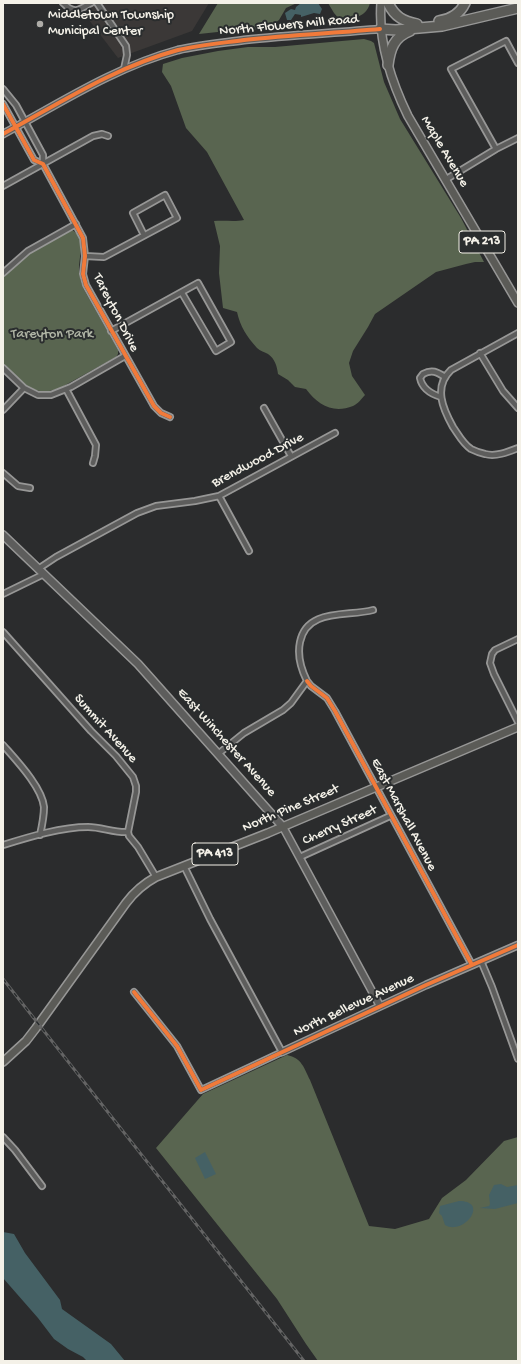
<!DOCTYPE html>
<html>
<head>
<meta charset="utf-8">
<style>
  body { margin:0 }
  #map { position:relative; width:521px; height:1364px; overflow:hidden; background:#2b2c2d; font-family:"Gochi Hand",sans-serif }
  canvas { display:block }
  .frame { position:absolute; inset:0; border:4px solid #f4f1e8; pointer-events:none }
</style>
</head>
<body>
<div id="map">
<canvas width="521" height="1364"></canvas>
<div class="frame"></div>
</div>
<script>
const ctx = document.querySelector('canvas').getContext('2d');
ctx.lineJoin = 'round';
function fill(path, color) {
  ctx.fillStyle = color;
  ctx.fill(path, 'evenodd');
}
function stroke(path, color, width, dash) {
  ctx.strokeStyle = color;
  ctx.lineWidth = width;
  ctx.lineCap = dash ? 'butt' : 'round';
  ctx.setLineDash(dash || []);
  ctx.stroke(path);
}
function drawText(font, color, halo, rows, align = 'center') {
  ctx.font = font + ' "Gochi Hand",sans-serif';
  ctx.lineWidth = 4;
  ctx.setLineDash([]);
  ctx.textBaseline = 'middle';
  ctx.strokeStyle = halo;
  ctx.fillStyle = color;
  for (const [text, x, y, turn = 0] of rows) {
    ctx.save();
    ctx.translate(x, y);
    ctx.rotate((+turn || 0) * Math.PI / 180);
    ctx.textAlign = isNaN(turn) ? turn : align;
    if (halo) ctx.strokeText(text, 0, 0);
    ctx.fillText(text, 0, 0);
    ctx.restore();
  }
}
fill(new Path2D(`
  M76 3H209L192 31 118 58Z`), '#3b3837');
fill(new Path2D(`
  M218 3H297L286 8 279 20 267 29 227 31 199 34Z
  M328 3H370C366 18 353 18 340 20L334 13Z
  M364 39 371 41 374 43 384 82 400 119 461 218 484 262H475L466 264 436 272 375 314 368 327 353 351 349 363 352 376 365 395C362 398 358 404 353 406 333 414 318 405 306 389L295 387 288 380 278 374C277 366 275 359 268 354 265 352 260 351 257 348 247 337 240 326 237 312L223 308 219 273 220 246 214 221C225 220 234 222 244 220L207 152 186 128 171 86 162 72 163 64 182 58 218 51 248 47H275Z
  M69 230H72C86 238 79 257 79 269 79 276 81 282 83 288L118 350V354L116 357 60 388C33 399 21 381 3 364V276C22 256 45 244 69 230Z
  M287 1055C302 1058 304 1068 310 1080L369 1226 395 1229 429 1219 442 1198 466 1180 504 1141 518 1137V1361H318L306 1344 277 1299 156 1148 203 1094Z`), '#596550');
fill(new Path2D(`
  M301 3H318L322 9 320 14 314 13 301 17V15L295 14 291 20H287L285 13 291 9 295 10 296 7Z
  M205 1152 216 1174 205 1179 195 1158Z
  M501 1184 507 1187 518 1185V1203L495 1209 480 1208 489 1206 490 1204 489 1195 494 1185Z
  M459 1201C490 1201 464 1236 445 1225L442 1216 439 1213 440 1206Z
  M3 1232 14 1234 25 1253 60 1300 62 1309 111 1344 125 1361H87L83 1357 68 1349 54 1339 38 1318 3 1278Z`), '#456165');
const minor = new Path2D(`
  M63 3C74 14 78 11 91 3
  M97 3 126 46 127 55 124 69
  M3 89 16 105 43 155V164
  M3 104 34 160 43 164 83 238 85 256 83 274 86 285 154 406 161 413 170 417
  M496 149 451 69 506 41 518 63
  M445 180 496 149 518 138
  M3 186 93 136 102 134 108 136
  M85 256 104 257 177 218 165 195 133 213 144 235
  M3 273 28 251 76 224
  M111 331 198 283 231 342 216 351 182 293
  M518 333 451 370C433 387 443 409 453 427 458 434 463 444 471 449 475 451 480 453 485 454 496 457 508 452 518 448
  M480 353 503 391 518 408
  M3 368 24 388 38 395H51L71 387 125 356
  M66 389 96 445 95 456 93 463
  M441 397C431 394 422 388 420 378L423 374C432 369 437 372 445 377
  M264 408 291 456
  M3 410 24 388
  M3 473 18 486 30 488
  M219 496 249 551
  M38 569 56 557 137 513 156 506 195 501 219 496 335 433
  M3 594 44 574
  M3 632 91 731 116 756 133 777 136 786V792L128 832 129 836 138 847 156 877
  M518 639 495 650 492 654 490 663 494 674 518 722
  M307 681 311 686 327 698 335 711 472 965
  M3 745C16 760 42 787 44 807 44 817 42 826 40 835
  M218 754 244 733 283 710 291 703 307 681C301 669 297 656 300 642 307 608 347 617 373 610
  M3 845C29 837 61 827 88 827 102 827 114 833 128 832
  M300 857 390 816
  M481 961 492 987 518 1059
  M134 992 177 1046 201 1090 282 1052 210 919 184 866
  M3 1137 15 1150 42 1186`);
const tertiary = new Path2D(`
  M3 134C60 103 115 67 178 50 200 45 222 43 244 40 289 35 335 33 380 29
  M283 827 380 1006
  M282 1052 426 985 518 945`);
const secondary = new Path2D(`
  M3 535 138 664 283 827`);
const primary = new Path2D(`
  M381 3C378 43 391 81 408 116L518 303
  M3 1062 26 1041 36 1028 126 903C135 891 143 884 156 877L268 833 518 727`);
const motorway = new Path2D(`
  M388 3C395 17 403 21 417 24
  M439 21C451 19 460 14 465 3
  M380 29 396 30 442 26 518 8
  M388 65C390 49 394 37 410 31`);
stroke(minor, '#979796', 8);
stroke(tertiary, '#979796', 9);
stroke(secondary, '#979796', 10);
stroke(primary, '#979796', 10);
stroke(motorway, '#979796', 12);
stroke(minor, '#5d5d5c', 4.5);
stroke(tertiary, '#5d5d5c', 6);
stroke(secondary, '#5d5d5c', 7);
stroke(primary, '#5b5b57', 7);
stroke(motorway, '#5b5b57', 9);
const rail = new Path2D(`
  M3 979 304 1361`);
stroke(rail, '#646464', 3);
stroke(rail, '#2a2d2e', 1.5, [4.5]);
stroke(new Path2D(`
  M3 104 34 160 43 164 83 238 85 256 83 274 86 285 154 406 161 413 170 417
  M3 134C60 103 115 67 178 50 200 45 222 43 244 40 289 35 335 33 380 29
  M307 681 311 686 327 698 335 711 472 965
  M134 992 177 1046 201 1090 426 985 518 945`), '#f17a3a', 4);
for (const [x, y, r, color] of [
  [40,24,4,"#aeaca7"]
]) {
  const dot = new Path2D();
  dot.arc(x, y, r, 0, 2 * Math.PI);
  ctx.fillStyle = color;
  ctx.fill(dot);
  stroke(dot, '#2a2d2e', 1.5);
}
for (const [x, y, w] of [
  [482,242,46],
  [215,854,46]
]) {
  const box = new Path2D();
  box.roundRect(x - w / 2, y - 11, w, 22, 3);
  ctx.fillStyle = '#2a2d2e';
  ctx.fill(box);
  stroke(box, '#f4f1e8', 1);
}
drawText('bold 13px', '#f4f1e8', null, [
  ["PA 213",482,242],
  ["PA 413",215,854]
]);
drawText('14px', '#f4f1e8', '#2a2d2e', [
  ["Middletown Township",48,16],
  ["Municipal Center",48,32]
], 'left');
drawText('14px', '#f4f1e8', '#2a2d2e', [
  ["North Flowers Mill Road",289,26,-5],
  ["Maple Avenue",444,152,59],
  ["Tareyton Drive",115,313,63],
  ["Brendwood Drive",258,461,-28],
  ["Summit Avenue",105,729,48],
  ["East Winchester Avenue",226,743,48],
  ["North Pine Street",291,809,-23],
  ["East Marshall Avenue",403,815,62],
  ["Cherry Street",340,826,-24],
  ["North Bellevue Avenue",354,1006,-25]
]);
drawText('14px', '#b1b6a6', '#2a2d2e', [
  ["Tareyton Park",52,335]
]);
</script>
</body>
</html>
